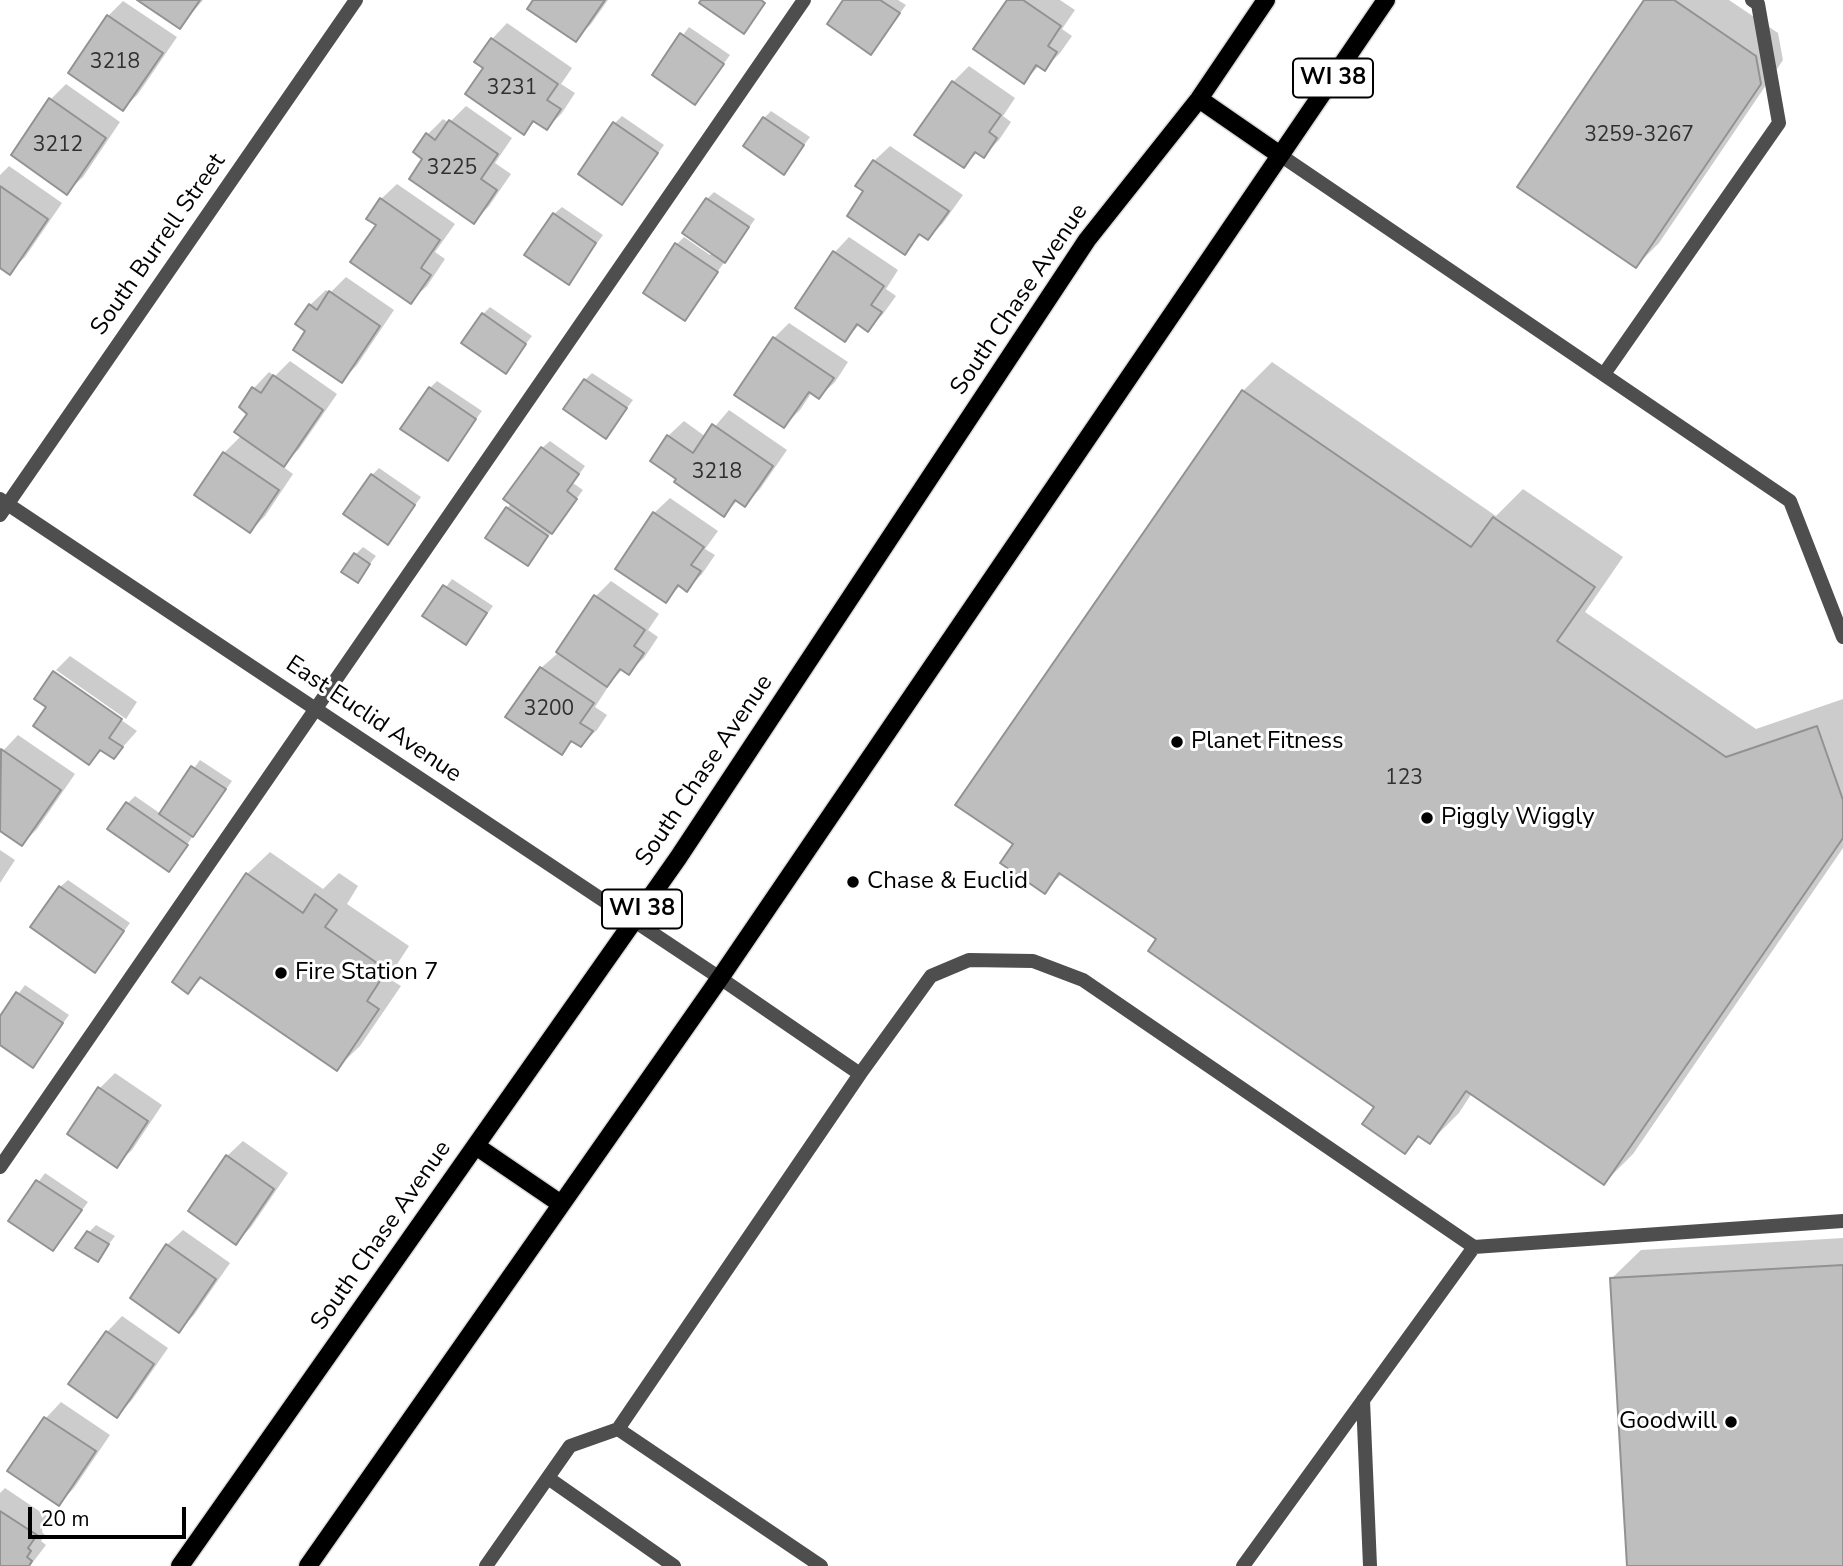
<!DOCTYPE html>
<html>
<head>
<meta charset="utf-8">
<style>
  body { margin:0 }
  #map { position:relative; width:1843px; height:1566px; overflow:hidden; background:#fff; font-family:"Nunito Sans",sans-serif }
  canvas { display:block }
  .scale { position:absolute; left:28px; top:1507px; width:158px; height:32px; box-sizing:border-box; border:4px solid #000; border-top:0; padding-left:9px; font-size:21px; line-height:24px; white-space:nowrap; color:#000; -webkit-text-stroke:5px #fff; paint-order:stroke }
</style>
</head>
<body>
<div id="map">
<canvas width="1843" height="1566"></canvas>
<div class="scale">20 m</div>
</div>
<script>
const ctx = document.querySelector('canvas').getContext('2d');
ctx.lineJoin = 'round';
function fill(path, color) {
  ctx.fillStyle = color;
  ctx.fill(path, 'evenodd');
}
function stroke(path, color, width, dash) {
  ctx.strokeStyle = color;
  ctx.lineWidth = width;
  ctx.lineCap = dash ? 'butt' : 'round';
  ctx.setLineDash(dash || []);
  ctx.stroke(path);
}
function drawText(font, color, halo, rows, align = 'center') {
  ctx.font = font + ' "Nunito Sans",sans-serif';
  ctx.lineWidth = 6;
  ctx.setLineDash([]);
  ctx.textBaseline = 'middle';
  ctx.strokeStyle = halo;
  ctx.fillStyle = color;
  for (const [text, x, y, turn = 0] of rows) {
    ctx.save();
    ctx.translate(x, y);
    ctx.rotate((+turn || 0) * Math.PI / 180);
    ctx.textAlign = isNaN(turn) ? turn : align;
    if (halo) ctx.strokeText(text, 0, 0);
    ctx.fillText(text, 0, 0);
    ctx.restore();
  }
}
fill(new Path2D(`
  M140 0H203L180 27Z
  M535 0H608L591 24 576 39Z
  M845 0H898L906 5 871 52Z
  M1009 0H1060L1075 10 1062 29 1072 36 1060 53 1045 68 1040 65 1023 82Z
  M1646 0H1729L1778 33 1783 60 1659 243 1636 266Z
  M123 1 177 37 138 94 123 109 108 16Z
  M507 23 572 68 561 84 575 93 562 113 547 128 536 120 524 132 485 67 477 62 492 39Z
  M689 27 730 55 695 103 654 74Z
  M969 66 1015 98 1003 116 1011 122 999 140 984 156 978 152 963 166 917 135 953 82Z
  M66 84 120 122 83 177 67 192 51 99Z
  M466 106 512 138 495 163 511 174 489 206 474 222 425 158 416 152 428 134 443 119 449 123Z
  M771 111 810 137 784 172 764 118Z
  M622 116 664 145 622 203 615 123Z
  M890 146 963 195 943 223 928 238 922 234 904 252 866 191 874 161Z
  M9 166 62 203 25 257 10 272 0 266V175Z
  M397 184 455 224 435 252 445 259 427 286 411 301 378 225 381 199Z
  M714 192 755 219 684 319 677 244 684 237 710 255 712 252 707 199Z
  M562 207 603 235 568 282 554 214Z
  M849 237 898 270 886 289 896 296 883 314 868 330 860 324 845 340 834 253Z
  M346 277 394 310 357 365 342 381 308 330 310 305 326 290 330 293Z
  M490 307 532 336 505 371 483 314Z
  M789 323 848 362 835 382 819 397 812 392 800 410 784 426 774 338Z
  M290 361 337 394 299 449 282 466 293 474 265 516 250 531 224 453 242 435 249 413 241 406 254 388 269 372 275 376Z
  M1272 362 1496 516 1523 489 1623 557 1585 612 1756 729 1843 699V848L1633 1154 1604 1183 1472 1093 1459 1113 1430 1142 1420 1136 1405 1151 1377 1106 1158 939 1063 873 1044 891 1015 843 1243 391Z
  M592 373 633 400 606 437 585 380Z
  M437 381 482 411 447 458 430 388Z
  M729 410 787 450 760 489 745 505 738 500 724 514 668 436 684 421 706 437Z
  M550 441 585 466 573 483 583 490 528 564 507 508 512 503 542 448Z
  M379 468 421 497 387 543 372 475Z
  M670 498 718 531 705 549 715 555 702 574 687 589 681 585 665 601 654 513Z
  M363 547 376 556 357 580 356 554Z
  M452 579 493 606 466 643 425 615Z
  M611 581 659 614 648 630 658 637 644 658 628 673 623 669 606 686 608 687 595 707 607 715 597 730 581 745 574 740 561 753 541 668 558 653 596 596Z
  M70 656 137 702 126 719 56 670Z
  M55 671V674L137 731 114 757 103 749 89 763 49 706 36 698Z
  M18 735 75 774 37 829 22 844 0 829V754Z
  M200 760 232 781 169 870 128 803 135 796 161 814Z
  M0 850 15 860 0 883Z
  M270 852 323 889 339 873 358 886 347 904 409 946 388 978 401 986 360 1046 337 1068 203 977 188 992 247 874Z
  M68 880 130 923 95 970 60 887Z
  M25 985 69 1015 32 1066 0 1043V1019Z
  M115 1073 162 1105 132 1150 116 1165 69 1134 100 1088Z
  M243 1141 288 1173 251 1227 236 1243 227 1156Z
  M45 1173 88 1202 53 1249 11 1220Z
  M96 1225 115 1236 97 1260 89 1232Z
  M183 1230 230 1263 194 1315 179 1330 167 1245Z
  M1843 1238V1566H1629L1611 1279 1641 1250Z
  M122 1316 168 1348 132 1400 117 1416 71 1384 107 1332Z
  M61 1402 110 1435 74 1488 59 1504 10 1471 46 1418Z
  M5 1488 51 1519 42 1532 45 1535 41 1541 46 1545 30 1566H0V1493Z`), '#0003');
const building = new Path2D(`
  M137 0H200L180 29Z
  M533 0H605L576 42 527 9Z
  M701 0H761L765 3 744 34 699 3Z
  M843 0H880L900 13 871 55 827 24Z
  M1007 0H1023L1061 26 1048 46 1057 52 1045 71 1036 65 1024 84 973 49Z
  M1644 0H1674L1756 56 1761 84 1636 268 1517 187Z
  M107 15 163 53 123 111 68 73Z
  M680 33 724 64 695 105 652 75Z
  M491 38 558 84 547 100 561 109 547 130 533 121 524 135 465 94 483 68 474 62Z
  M952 81 1001 115 989 132 997 138 984 158 975 152 964 168 914 135Z
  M49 98 106 138 67 195 11 155Z
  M763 117 804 145 784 175 743 146Z
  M449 120 498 154 481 179 497 190 474 224 409 179 422 159 413 152 426 133 435 140Z
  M613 122 658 153 622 205 578 174Z
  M873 160 949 211 928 240 919 234 905 255 847 216 863 191 855 186Z
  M0 186 48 219 10 275 0 268Z
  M380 198 440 240 421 268 431 275 411 304 350 262 376 225 366 219Z
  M706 198 749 227 725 263 682 233Z
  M553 213 596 243 569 285 524 255Z
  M675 243 718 272 685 321 643 293Z
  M833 251 884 286 871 305 882 312 868 332 857 324 845 342 795 308Z
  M329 291 380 326 342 383 293 350 305 331 295 324 309 304 317 310Z
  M482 313 526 344 506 374 461 343Z
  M773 337 834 378 819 399 809 392 784 428 734 395Z
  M273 375 323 410 284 467 234 432 247 414 239 407 252 387 261 393Z
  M584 379 627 408 606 439 563 409Z
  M429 387 476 419 448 461 400 429Z
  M1242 390 1471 547 1493 517 1595 587 1557 641 1726 757 1817 726 1843 800V838L1604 1185 1466 1091 1430 1144 1418 1136 1405 1154 1362 1124 1374 1107 1148 951 1156 939 1059 873 1045 894 1000 863 1013 844 955 805Z
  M712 424 773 466 745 507 735 500 724 517 674 482 676 479 650 461 667 435 693 453Z
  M541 447 579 474 567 491 577 499 552 534 503 499Z
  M223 452 279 490 250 533 194 495Z
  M371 474 415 505 388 545 343 514Z
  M506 507 548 536 528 566 485 538Z
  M653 512 704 547 691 565 701 571 687 592 678 585 666 603 615 569Z
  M354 553 370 564 358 583 341 572Z
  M443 585 487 613 466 645 422 616Z
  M594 595 645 630 634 646 644 653 629 675 620 669 607 687 556 652Z
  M540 667 594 703 580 723 593 731 581 747 571 741 562 755 505 717Z
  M53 671 122 719 109 738 123 747 114 759 100 750 89 765 33 726 46 707 34 699Z
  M1 749 61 790 22 846 0 831Z
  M191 766 226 789 193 837 159 814Z
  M126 802 188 845 169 872 107 829Z
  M246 873 303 913 315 894 337 910 325 927 387 970 367 1001 379 1009 337 1071 200 977 188 994 172 982Z
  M59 886 124 931 95 973 30 927Z
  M16 992 63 1023 33 1068 0 1045V1016Z
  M98 1087 148 1121 117 1168 67 1134Z
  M226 1155 274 1189 236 1245 188 1211Z
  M36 1180 82 1210 53 1251 8 1221Z
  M87 1231 109 1244 98 1262 75 1248Z
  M166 1244 216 1279 179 1333 130 1298Z
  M1843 1265V1566H1627L1610 1278Z
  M106 1331 154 1364 117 1418 68 1384Z
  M44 1417 96 1451 59 1506 7 1471Z
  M0 1511 37 1535 28 1548 31 1551 27 1557 32 1561 29 1566H0Z`);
fill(building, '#bebebe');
stroke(building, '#929292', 2);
const primary = new Path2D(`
  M1199 99 1280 155
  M476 1146 561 1204
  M180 1566 678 858 1087 240 1199 99 1266 0
  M308 1566 720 978 1386 0`);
stroke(primary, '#dbdbdb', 21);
stroke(new Path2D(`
  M1280 155 1790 501 1843 637
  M1604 374 1779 123 1758 4 1752 0
  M720 978 860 1074 931 976 969 960 1033 961 1083 980 1474 1247 1843 1221
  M0 1167 804 0
  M1363 1400 1370 1566
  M618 1429 821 1566
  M548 1478 674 1566
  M486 1566 570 1446 618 1429 860 1074
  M1243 1566 1474 1247`), '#4e4e4e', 14);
stroke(new Path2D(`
  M0 499 720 978
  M0 515 356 0`), '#4e4e4e', 14);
stroke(primary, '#000', 18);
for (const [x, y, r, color] of [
  [1177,742,7,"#000"],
  [1427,818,7,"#000"],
  [853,882,7,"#000"],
  [281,973,7,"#000"],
  [1731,1422,7,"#000"]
]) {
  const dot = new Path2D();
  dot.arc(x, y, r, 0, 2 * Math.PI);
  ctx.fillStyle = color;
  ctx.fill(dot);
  stroke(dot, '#fff', 2.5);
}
drawText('21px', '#303030', null, [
  ["3218",115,63],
  ["3231",512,89],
  ["3259-3267",1639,136],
  ["3212",58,146],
  ["3225",452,169],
  ["3218",717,473],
  ["3200",549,710],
  ["123",1404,779]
]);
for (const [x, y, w] of [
  [1333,78,80],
  [642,909,80]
]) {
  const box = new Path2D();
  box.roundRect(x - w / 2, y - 19.5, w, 39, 5);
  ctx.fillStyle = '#fff';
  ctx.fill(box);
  stroke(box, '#000', 2);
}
drawText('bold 23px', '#000', null, [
  ["WI 38",1333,78],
  ["WI 38",642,909]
]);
drawText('24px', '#000', '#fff', [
  ["South Burrell Street",159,245,-55],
  ["South Chase Avenue",1020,300,-56],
  ["East Euclid Avenue",373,720,34],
  ["South Chase Avenue",705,771,-56],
  ["South Chase Avenue",382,1236,-55]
]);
drawText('24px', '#000', '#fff', [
  ["Planet Fitness",1191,742],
  ["Piggly Wiggly",1441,818],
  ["Chase & Euclid",867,882],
  ["Fire Station 7",295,973],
  ["Goodwill",1717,1422,"right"]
], 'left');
</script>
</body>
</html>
